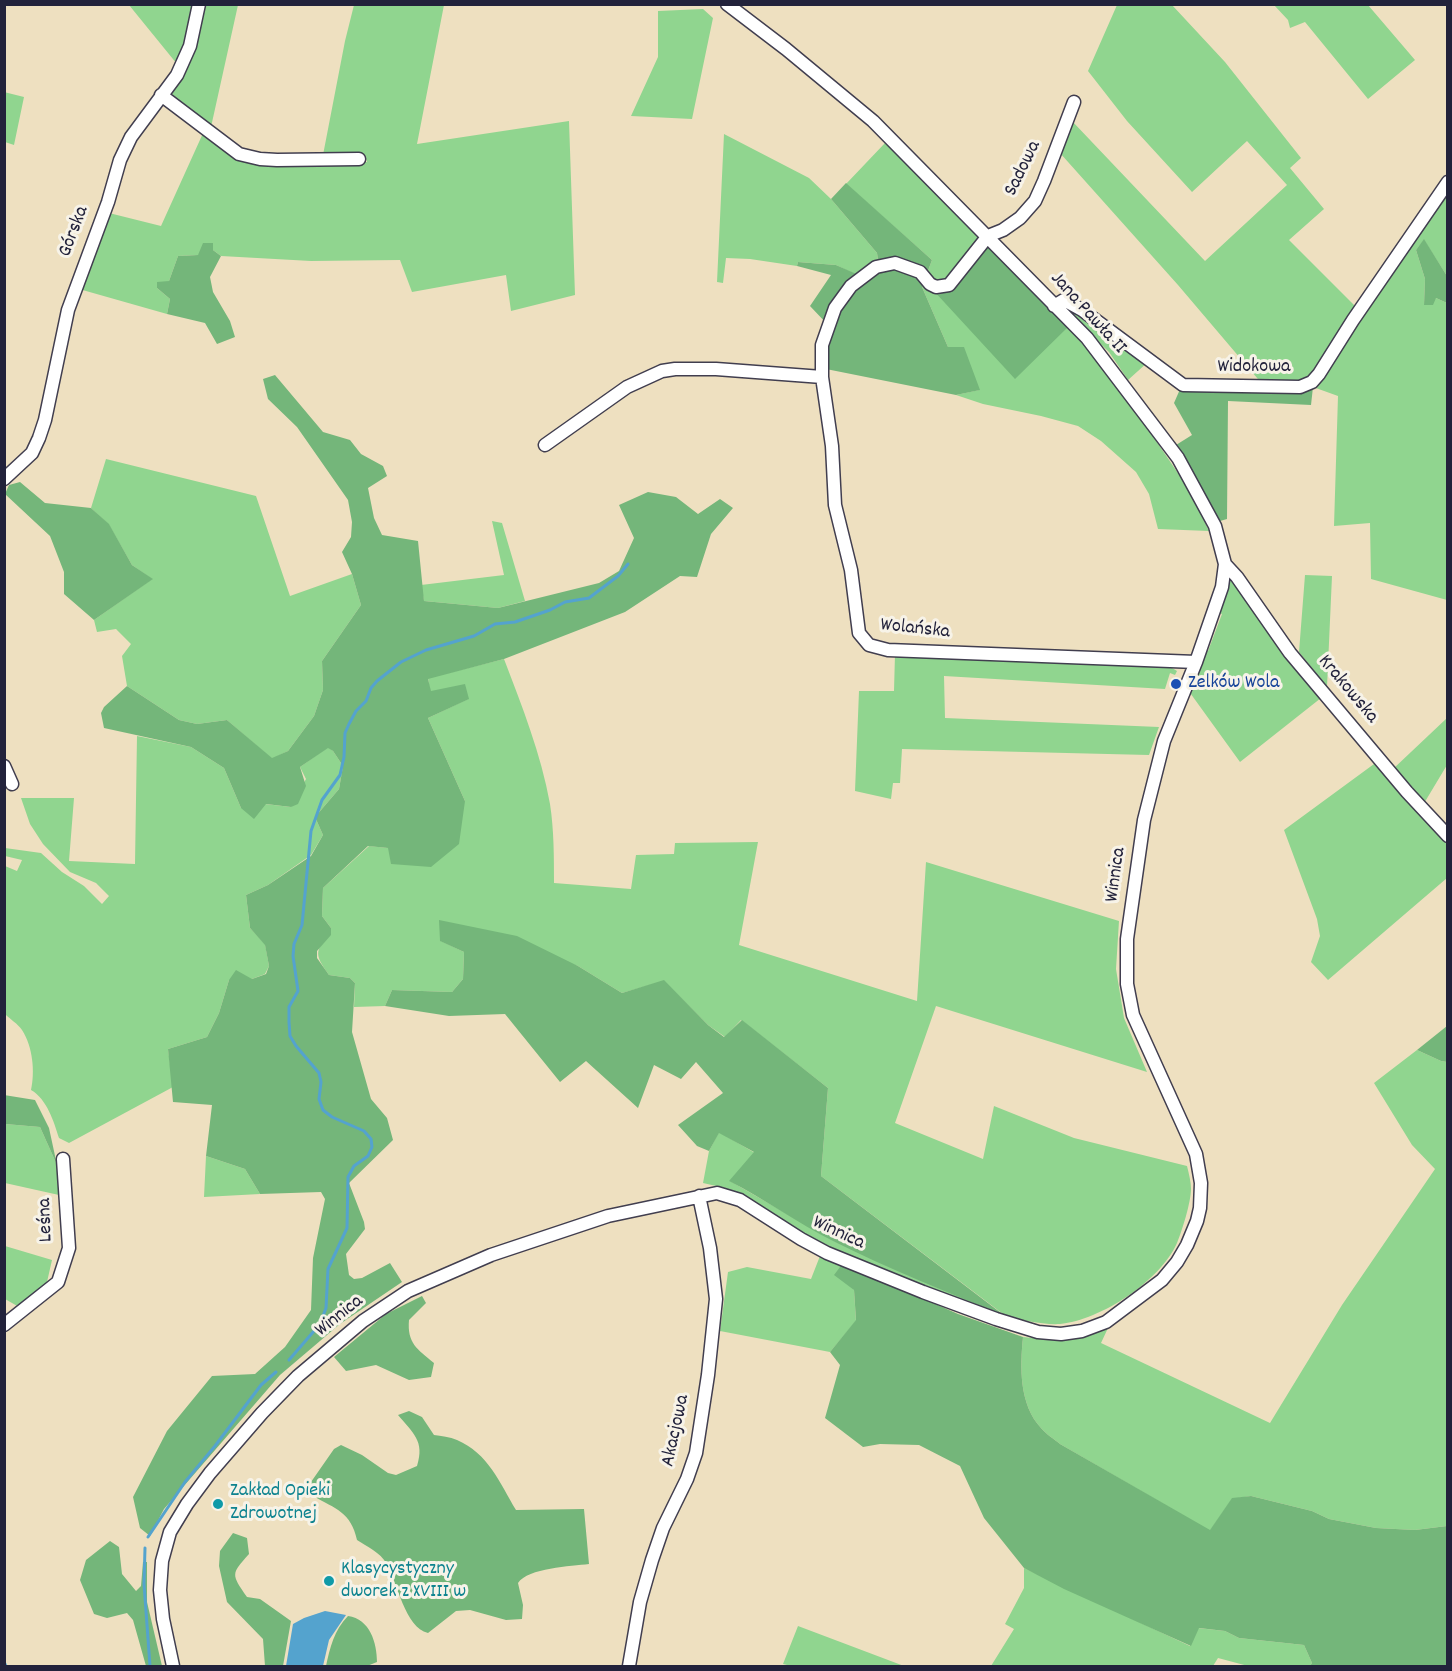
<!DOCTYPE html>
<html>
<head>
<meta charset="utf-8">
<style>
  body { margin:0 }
  #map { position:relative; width:1452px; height:1671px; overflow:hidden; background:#eee0c0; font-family:Dekko,sans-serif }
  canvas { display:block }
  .frame { position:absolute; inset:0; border:6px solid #22223b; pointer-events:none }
</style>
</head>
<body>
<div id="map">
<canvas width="1452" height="1671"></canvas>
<div class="frame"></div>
</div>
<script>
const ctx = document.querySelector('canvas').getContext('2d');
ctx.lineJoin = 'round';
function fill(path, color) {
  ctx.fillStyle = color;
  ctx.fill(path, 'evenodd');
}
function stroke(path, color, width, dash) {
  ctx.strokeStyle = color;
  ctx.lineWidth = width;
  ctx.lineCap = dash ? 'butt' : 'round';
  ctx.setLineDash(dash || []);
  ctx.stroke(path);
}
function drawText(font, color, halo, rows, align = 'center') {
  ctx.font = font + ' Dekko,sans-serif';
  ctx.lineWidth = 6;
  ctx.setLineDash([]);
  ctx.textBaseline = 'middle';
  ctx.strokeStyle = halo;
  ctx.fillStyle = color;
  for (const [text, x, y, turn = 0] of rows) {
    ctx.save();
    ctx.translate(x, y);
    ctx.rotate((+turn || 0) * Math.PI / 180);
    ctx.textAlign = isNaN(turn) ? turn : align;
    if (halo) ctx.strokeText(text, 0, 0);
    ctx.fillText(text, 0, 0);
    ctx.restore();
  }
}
fill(new Path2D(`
  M129 5H193L188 34 177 64Z
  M203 5H238L211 127 174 99 171 90Z
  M354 5H444L417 144 569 121 575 295 511 311 506 275 412 292 400 260 311 261 221 256 213 250 198 255 178 256 169 281 157 288 170 299 167 314 79 289 109 213 161 226 204 131 244 159 312 164 367 162 365 155H323L345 41Z
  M1117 5H1172L1225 62 1301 158 1290 168 1324 209 1289 240 1357 308 1316 374 1302 385H1263L1178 285 1060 153 1072 121 1205 261 1287 185 1247 141 1192 192 1127 121 1088 71Z
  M1274 5H1368L1415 60 1368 99 1305 22 1290 28 1288 20Z
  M703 9 713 18 692 119 631 116 658 57V11Z
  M4 92 24 97 14 145 5 142Z
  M724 134 809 178 831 199 877 253 878 260 861 277 836 265 798 262 797 266 750 259 726 258 723 283 717 282Z
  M885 143 1091 350 1144 423 1188 488 1209 531 1158 529 1149 494 1136 472 1101 441 1078 426 1041 416 983 404 956 395 979 390 948 347 922 287 932 260 846 184Z
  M1447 187V276L1424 240 1416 250 1425 279 1424 305 1436 298 1447 303V600L1371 579 1370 523 1334 526 1338 396 1313 387Z
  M1064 303 1148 362 1128 380 1109 352 1061 306Z
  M106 459 256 496 290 596 352 574 361 605 322 661 323 690 314 716 288 751 272 759 227 720 197 724 179 720 127 686 122 656 131 644 116 629 97 632 94 620 152 579 132 565 109 525 91 508Z
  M492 521 502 523 525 601 498 608 424 601 421 585 504 575Z
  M1305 575 1332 576 1327 687 1299 652Z
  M1228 580 1233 582 1280 650 1321 698 1240 762 1188 690 1205 650 1208 651 1222 614 1219 613Z
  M895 654 1167 665 1177 671 1175 675 1170 673 1165 689 944 676 945 718 1159 727 1149 755 902 749 900 783H893L891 799 855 791 859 691H894Z
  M504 659C522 706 541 754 550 804 554 830 554 857 554 883L631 889 636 855 674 854 675 843 758 842 739 945 917 1001 926 862 1119 921 1116 969 1124 1018 1147 1072 936 1006 895 1123 983 1159 994 1106 1074 1138 1187 1166C1189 1174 1191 1182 1191 1189 1191 1202 1182 1231 1177 1243 1160 1281 1101 1320 1060 1324 1043 1325 1022 1320 1005 1316L842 1254 798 1232 750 1199 725 1188 703 1183 709 1151 719 1132 755 1153 730 1181 834 1241 1003 1314 821 1176 828 1088 741 1020 725 1037 708 1025 664 981 622 993 578 966 440 921 441 941 464 952 463 979 452 992 392 990 385 1006 354 1007 355 983 350 978 329 975C312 951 317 952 331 928L322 916 323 888 369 846 388 848 465 801 428 718 468 699 464 685 430 692 428 678Z
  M1447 718V765L1423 805 1393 769Z
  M137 736 191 747 224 768 241 808 265 804 291 807 306 779 300 767 328 747 333 751 343 766 339 789 315 817 323 835 311 855 268 885 246 895 250 928 265 944 269 966 265 974 252 979 229 980 219 1013 207 1037 168 1049 173 1087 69 1143 59 1138C54 1122 47 1099 31 1090 35 1072 33 1047 22 1030 18 1024 10 1019 5 1014V866L17 871 22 860 5 856V848L41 853 62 872 84 886 102 904 109 896 96 883 70 872 43 844 30 824 21 798H74L69 861 135 864Z
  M1374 764 1447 844V878L1328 980 1311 962 1320 936 1317 919 1284 830Z
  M1417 1050 1441 1061 1447 1062V1526L1415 1530 1376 1528 1329 1519 1312 1511 1251 1496 1232 1499 1210 1531 1060 1444C1054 1439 1046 1434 1041 1428 1019 1404 1020 1367 1023 1337L1062 1341 1108 1328 1101 1343 1270 1423 1342 1305 1435 1169 1412 1145 1374 1083Z
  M5 1124 40 1127 57 1165 59 1195 5 1183Z
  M206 1156 245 1169 260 1194 204 1197Z
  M5 1246 52 1260 47 1282 19 1307 5 1299Z
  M820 1256 843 1263 854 1290 856 1321 830 1352 720 1331 728 1272 747 1267 811 1279Z
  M1024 1568 1190 1646 1198 1628 1225 1631 1239 1638 1304 1645 1312 1663 1310 1666H1248L1218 1658 1213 1666H991L1014 1629 1005 1624 1024 1588Z
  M798 1626 904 1666H791L783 1664Z`), '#90d58f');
fill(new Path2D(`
  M846 183 932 260 922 287 948 347H964L980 390 956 395 821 368 828 325 810 306 831 275 797 266 798 262 836 265 861 276 878 260 877 253 831 199Z
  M1424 239 1447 276V303L1436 298 1433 305H1424L1425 279 1416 250Z
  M203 243H213V250L221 256 210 277 213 292 230 321 235 337 217 344 205 323 167 314 170 299 157 288V282L169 281 178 256 198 255Z
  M985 244 1068 327 1015 379 933 290 953 288Z
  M275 375 323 432 350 440 361 454 383 466 387 476 368 488 374 518 382 535 418 541 424 601 498 608 599 583 619 571 634 538 619 505 648 492 676 497 698 514 720 499 733 508 711 534 697 577 680 576 625 612 504 659 428 679 431 691 465 684 469 699 428 718 465 801 459 844 431 867 391 864 388 848 368 846 323 888 322 916 331 928V935L317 951V958L329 975 350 978 355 983 352 1032 371 1099 387 1118 393 1140 349 1183 364 1222 365 1229 346 1254 349 1275 354 1279 362 1278 390 1263 402 1282 340 1324 280 1375 164 1509 150 1536 140 1528 133 1497 167 1431 212 1376 255 1374 285 1347 311 1310 313 1258 325 1199 321 1192 260 1194 245 1169 206 1156 212 1105 173 1102 168 1049 207 1037 219 1013 229 980 236 970 252 979 266 974 269 966 265 945 250 928 246 895 268 885 311 856 323 835 315 817 339 789 343 766 333 751 328 748 300 767 306 786 298 804 291 807 266 804 254 819 241 808 224 768 191 747 104 728 101 713 104 707 127 686 179 720 197 724 227 720 272 758 288 751 314 716 323 690 322 661 361 605 352 574 342 552 351 537 352 522 348 500 297 427 268 399 263 379Z
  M1181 387H1313L1311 405 1228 401 1227 519 1220 521 1176 445 1192 435 1174 403Z
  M20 482 45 503 91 508 109 524 132 565 153 579 94 620 64 594V572L50 536 5 494 9 485Z
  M439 920 517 936 578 966 622 993 664 980 708 1025 724 1037 742 1020 828 1088 821 1176 1005 1316C947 1292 889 1269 833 1241 797 1223 765 1199 729 1181L754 1152 719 1133 709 1151 697 1146 678 1125 723 1093 696 1062 681 1079 654 1065 638 1108 586 1061 560 1082 505 1014 449 1016 385 1006 392 990 452 992 463 979 464 952 440 941Z
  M1447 1026V1062L1441 1061 1417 1050Z
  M4 1095 35 1100 49 1128 57 1165 40 1127 5 1124Z
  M843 1263 958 1314 1023 1337C1020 1367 1019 1404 1041 1428 1046 1434 1054 1439 1060 1444L1210 1530 1232 1498 1251 1496 1312 1511 1329 1519 1376 1528 1415 1530 1447 1526V1666H1310L1312 1663 1304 1645 1239 1638 1225 1631 1199 1628 1191 1646 1064 1589 1024 1568 984 1518 960 1466 919 1445 880 1444 863 1447 825 1418 840 1365 830 1352 856 1320 854 1290 834 1275Z
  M422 1296 426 1303 409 1320C407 1343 417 1349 434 1363L431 1377 409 1380 376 1365 346 1371 334 1357 386 1314Z
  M409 1411 422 1417 434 1435C441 1436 450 1437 457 1440 488 1453 500 1483 516 1510L584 1509 589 1564C571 1566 528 1568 518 1583L523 1605 522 1619 506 1620 470 1610 456 1611 428 1633C405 1628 397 1581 386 1563 381 1553 366 1546 357 1540 351 1512 336 1509 313 1496L311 1482 334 1449 341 1445 362 1455 388 1473 396 1475 417 1466C425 1441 413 1433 398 1415Z
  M233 1533 247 1538 249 1554C231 1574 231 1574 247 1597L260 1599 291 1621 283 1666H265L263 1639 227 1602 219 1566 220 1551Z
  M110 1541 119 1547 122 1574 136 1591 141 1586 143 1562H147V1602L162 1666H146L133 1620 127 1613 107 1618 94 1614 80 1580 86 1560Z
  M348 1616C370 1619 377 1643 377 1662L367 1666H326C330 1648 334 1630 348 1616Z`), '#74b67a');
fill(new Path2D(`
  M325 1611 346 1615 329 1640 323 1666H286L293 1624 304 1618Z`), '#54a3ce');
stroke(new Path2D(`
  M289 1360 320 1324 326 1308 328 1269 347 1228 348 1177 354 1166 368 1156 372 1147 371 1139 364 1131 332 1117 323 1110 319 1099 321 1082 319 1073 296 1046 290 1036 289 1022V1007L298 991 293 956 294 944 302 925 311 831 322 800 340 775 344 757 345 733 349 724 356 711 366 701 371 688 377 681 401 662 426 650 474 636 495 624 515 622 550 610 565 602 589 598 618 576 628 564
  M148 1537 185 1482 215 1446 261 1385 276 1372
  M145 1548 144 1584 150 1666
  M4 1662 6 1666`), '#54a3ce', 3);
const minor = new Path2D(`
  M161 95 239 154 260 159 277 160 359 159
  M1074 102 1044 181 1035 201 1020 218 1003 230 988 236 949 285 936 287 930 284 920 272 895 263 876 267 851 286 835 308 822 345V377L832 446 835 505 851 570 859 633 869 645 888 650 1196 662
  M1054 306 1064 300 1082 310 1183 385 1300 387 1312 382 1319 374 1353 320 1448 182
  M545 445 627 387 662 371 675 369H716L822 377
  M4 479 32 453 39 438 45 420 68 310 108 202 120 160 131 137 177 75 190 46 199 4
  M1225 564 1237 577 1290 653 1407 792 1448 836
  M4 766 12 784
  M4 1325 58 1282 69 1248 63 1159
  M173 1666 163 1619 160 1590 162 1561 170 1532 187 1504 210 1473 262 1413 298 1376 363 1321 408 1291 491 1255 608 1216 717 1193 740 1200 801 1239 827 1253 923 1292 996 1319 1038 1332 1061 1334 1082 1331 1106 1322 1162 1280 1177 1262 1187 1245 1197 1221 1200 1208 1201 1183 1196 1154 1133 1015 1127 984V939L1144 820 1164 741 1196 662 1222 587 1225 564 1215 526 1178 458 1087 338 873 121 786 49 727 4
  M629 1666 640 1602 652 1560 663 1528 687 1479 696 1453 708 1375 716 1299 710 1248 699 1196`);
stroke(minor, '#413e4f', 15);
stroke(minor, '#fff', 12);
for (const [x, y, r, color] of [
  [1176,684,6,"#1a4fb4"],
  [218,1504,6,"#0f9aa8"],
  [329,1581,6,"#0f9aa8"]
]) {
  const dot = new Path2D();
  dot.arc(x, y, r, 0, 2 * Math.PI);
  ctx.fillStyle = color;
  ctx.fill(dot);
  stroke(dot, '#f7f3e8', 2);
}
drawText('20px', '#22223b', '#f7f3e8', [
  ["Sadowa",1024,169,-64],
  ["Górska",75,232,-69],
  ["Jana Pawła II",1087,314,48],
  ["Widokowa",1254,368],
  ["Wolańska",915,630,6],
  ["Krakowska",1347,690,50],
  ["Winnica",1117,875,-82],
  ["Leśna",47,1220,-92],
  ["Winnica",838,1234,25],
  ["Winnica",340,1317,-38],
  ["Akacjowa",677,1431,-78]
]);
drawText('20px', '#164399', '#f7f3e8', [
  ["Zelków Wola",1188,684]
], 'left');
drawText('20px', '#0d838f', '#f7f3e8', [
  ["Zakład Opieki",230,1492],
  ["Zdrowotnej",230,1515],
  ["Klasycystyczny",341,1570],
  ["dworek z XVIII w",341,1593]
], 'left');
</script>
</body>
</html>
